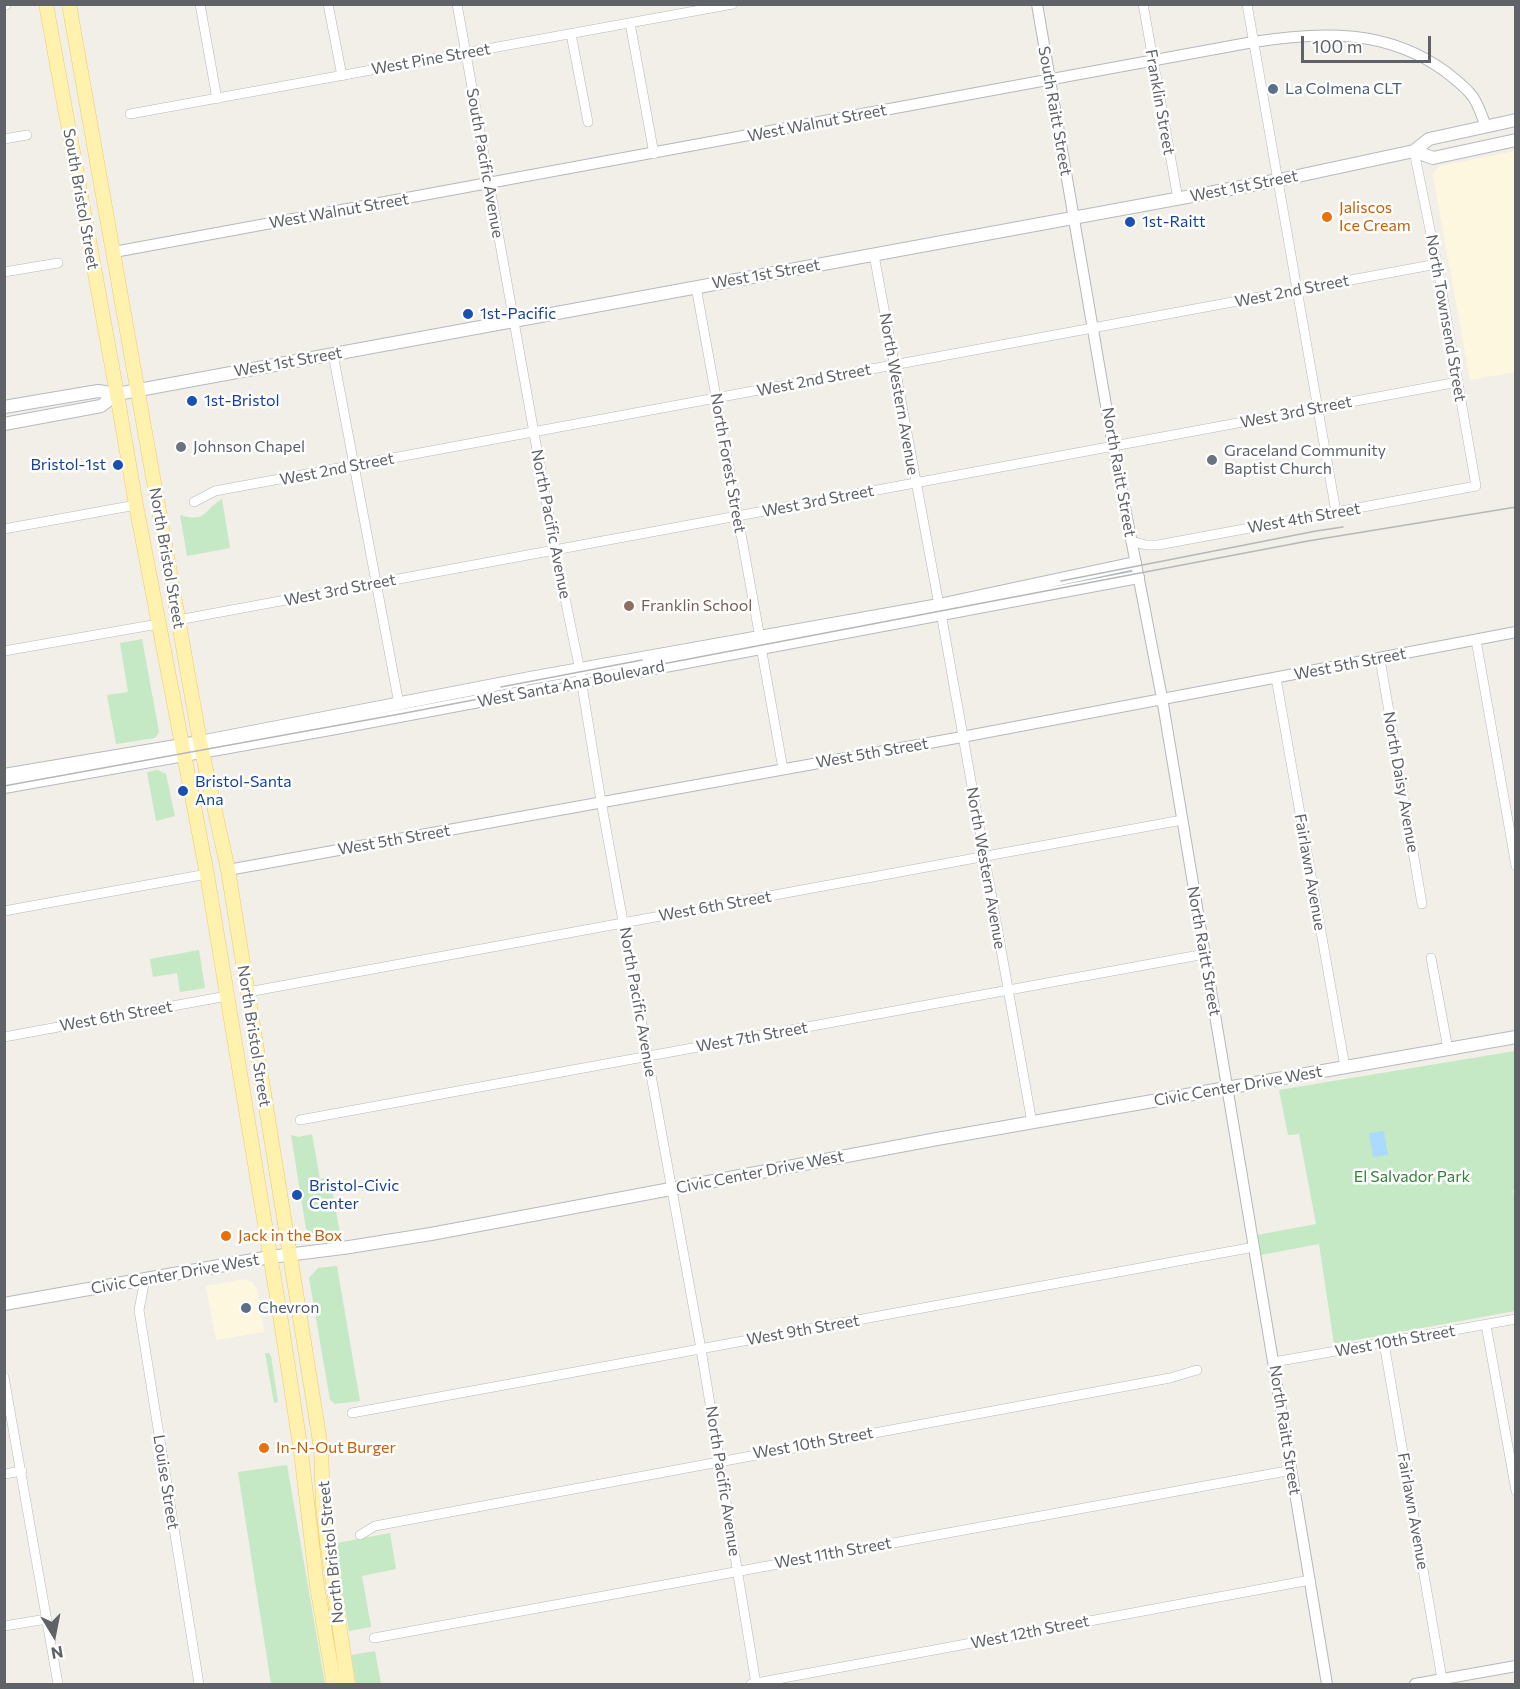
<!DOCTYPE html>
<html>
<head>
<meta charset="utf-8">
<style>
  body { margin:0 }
  #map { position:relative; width:1520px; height:1689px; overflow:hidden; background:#f1efe8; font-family:Commissioner,sans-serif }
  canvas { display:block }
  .frame { position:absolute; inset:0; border:6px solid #5f6368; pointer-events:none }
  .north { position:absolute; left:24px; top:1605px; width:60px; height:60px; -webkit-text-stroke:4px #fff; paint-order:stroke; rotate:170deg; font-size:16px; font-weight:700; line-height:24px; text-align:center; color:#5f6368 }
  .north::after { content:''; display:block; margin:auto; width:21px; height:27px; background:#5f6368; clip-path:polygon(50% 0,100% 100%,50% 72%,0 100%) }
  .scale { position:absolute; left:1301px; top:36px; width:130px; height:27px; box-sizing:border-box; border:3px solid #5f6368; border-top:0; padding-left:8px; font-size:18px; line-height:21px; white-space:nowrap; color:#5f6368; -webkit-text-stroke:4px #fff; paint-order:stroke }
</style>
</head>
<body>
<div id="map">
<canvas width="1520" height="1689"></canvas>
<div class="frame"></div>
<div class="north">N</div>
<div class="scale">100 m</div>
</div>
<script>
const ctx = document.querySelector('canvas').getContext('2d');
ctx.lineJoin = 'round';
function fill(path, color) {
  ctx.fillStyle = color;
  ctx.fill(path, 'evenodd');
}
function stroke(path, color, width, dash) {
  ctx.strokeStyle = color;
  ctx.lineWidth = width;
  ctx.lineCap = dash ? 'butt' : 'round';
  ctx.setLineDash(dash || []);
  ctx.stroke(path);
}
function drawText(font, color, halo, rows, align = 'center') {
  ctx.font = font + ' Commissioner,sans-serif';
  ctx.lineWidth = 5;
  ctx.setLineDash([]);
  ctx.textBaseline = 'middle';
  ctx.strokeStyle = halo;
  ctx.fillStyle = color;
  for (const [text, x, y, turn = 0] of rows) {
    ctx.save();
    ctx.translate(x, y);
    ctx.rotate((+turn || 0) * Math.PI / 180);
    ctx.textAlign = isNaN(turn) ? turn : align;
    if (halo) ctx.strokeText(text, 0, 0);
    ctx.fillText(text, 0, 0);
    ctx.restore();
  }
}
fill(new Path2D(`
  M1515 151V372L1470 380 1433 176 1435 171 1440 166Z
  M245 1279 252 1282 257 1289 264 1332 216 1340 206 1286Z`), '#fef7e0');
fill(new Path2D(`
  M222 499 230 548 187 556 180 515C206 523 202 512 222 499Z
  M142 639 159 732 155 738 116 744 107 695 128 692 120 643Z
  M158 770 166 774 175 816 156 821 147 772Z
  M199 950 205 988 180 992 177 973 153 977 150 959Z
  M1515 1051 1516 1189 1513 1191 1516 1202 1515 1311 1334 1344 1319 1244 1261 1255 1257 1235 1316 1224 1299 1134 1288 1135 1279 1090Z
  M312 1134 320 1179 330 1178 340 1233 314 1235 306 1229 291 1135 299 1137Z
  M337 1266 360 1401 335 1404 330 1400 309 1278 318 1268Z
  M265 1353H269L271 1356 278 1402 274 1403Z
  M287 1465 325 1684H271L238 1472Z
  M390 1533 396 1569 362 1576 371 1627 349 1631 335 1553 337 1543Z
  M375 1651 381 1684H356L351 1655Z`), '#c5e8c5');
fill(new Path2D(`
  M1384 1131 1388 1155 1373 1157 1369 1133Z`), '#aadaff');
const minor = new Path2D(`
  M200 4 217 99
  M328 4 342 76
  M457 4 555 550 578 661 601 801 701 1349 756 1684
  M1143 4 1178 199
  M1247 4 1336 512
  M4 6 6 5
  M630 23 654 154
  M571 34 588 122
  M130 114 733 4
  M4 139 27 135
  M874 255 939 605
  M4 272 58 263
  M696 287 760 638
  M333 354 399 704
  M194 502 215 491 1437 264
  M4 529 136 505
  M1131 541 1146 545H1158L1476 486 1437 264 1414 151
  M941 613 1032 1123
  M178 620 1458 382
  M1476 640 1516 866
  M761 647 783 769
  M4 651 158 624
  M1380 659 1422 904
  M1276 678 1345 1067
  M4 911 207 874
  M1431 958 1448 1049
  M248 992 1182 820
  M4 1037 227 996
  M300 1120 1205 954
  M145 1279 139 1310 199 1684
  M1486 1325 1516 1491
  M1384 1343 1442 1679
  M1274 1362 1516 1319
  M4 1377 58 1684
  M352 1413 1254 1247
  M4 1474 22 1471
  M360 1535 375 1526 1170 1378 1197 1370
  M4 1626 47 1619
  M374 1638 1292 1470
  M751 1684 1310 1580`);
const tertiary = new Path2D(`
  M1037 4 1113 446 1162 698 1327 1684
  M114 252 1253 42C1321 31 1388 29 1446 72 1456 80 1466 87 1473 97 1479 106 1482 117 1486 126
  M228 870 962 737 1516 632
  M1415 1684 1516 1666`);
const secondary = new Path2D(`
  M1414 151 1433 158 1516 140
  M4 407 98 391 117 394 1279 180 1414 151 1429 139 1516 120
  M4 424 101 406 117 394
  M4 775 200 742 530 678 939 605 1135 563
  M4 787 330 729 1138 577
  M4 1304 270 1257 343 1248 431 1234 937 1139 1516 1037`);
const primary = new Path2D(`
  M46 4 117 394 136 505 207 874 281 1321 301 1452 317 1586 334 1684
  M69 4 200 742 228 870 321 1448 323 1505 327 1542 348 1684`);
stroke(minor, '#b5b8bc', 10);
stroke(tertiary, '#b5b8bc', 12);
stroke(secondary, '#b6babf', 14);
stroke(primary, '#f2c960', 15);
stroke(minor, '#fff', 9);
stroke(tertiary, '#fff', 10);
stroke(secondary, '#fff', 12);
stroke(primary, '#fff2af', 14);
stroke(new Path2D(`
  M1061 581 1316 531 1343 527
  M501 687 642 660
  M4 786 400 714 1308 541 1516 507`), '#b6b7b8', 1.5);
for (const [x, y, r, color] of [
  [1273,89,6,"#5c6f8a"],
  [1327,217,6,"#e8710a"],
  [1130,222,6,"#1a4fb4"],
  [468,314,6,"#1a4fb4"],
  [192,401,6,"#1a4fb4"],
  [181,447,6,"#6b7280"],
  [1212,460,6,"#6b7280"],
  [118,465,6,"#1a4fb4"],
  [629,606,6,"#8d6e63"],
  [183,791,6,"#1a4fb4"],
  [297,1195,6,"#1a4fb4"],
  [226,1236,6,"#e8710a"],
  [246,1308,6,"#5c6f8a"],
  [264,1448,6,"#e8710a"]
]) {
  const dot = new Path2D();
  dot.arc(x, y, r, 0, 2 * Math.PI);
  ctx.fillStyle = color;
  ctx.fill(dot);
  stroke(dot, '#fff', 2);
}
drawText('16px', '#5f6368', '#fff', [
  ["West Pine Street",431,59,-10],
  ["Franklin Street",1160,102,80],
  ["South Raitt Street",1055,111,80],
  ["West Walnut Street",817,123,-11],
  ["South Pacific Avenue",485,163,80],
  ["West 1st Street",1244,186,-11],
  ["South Bristol Street",81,199,80],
  ["West Walnut Street",339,211,-10],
  ["West 1st Street",766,274,-10],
  ["West 2nd Street",1292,291,-11],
  ["North Townsend Street",1446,318,80],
  ["West 1st Street",288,362,-10],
  ["West 2nd Street",814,380,-11],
  ["North Western Avenue",899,394,80],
  ["West 3rd Street",1296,412,-11],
  ["North Forest Street",728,463,80],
  ["West 2nd Street",337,469,-11],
  ["North Raitt Street",1119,472,80],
  ["West 3rd Street",818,501,-11],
  ["West 4th Street",1304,518,-10],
  ["North Pacific Avenue",551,524,79],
  ["North Bristol Street",167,558,80],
  ["West 3rd Street",340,590,-11],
  ["West 5th Street",1350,664,-11],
  ["West Santa Ana Boulevard",571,684,-11],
  ["West 5th Street",872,753,-10],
  ["North Daisy Avenue",1401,782,80],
  ["West 5th Street",394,840,-10],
  ["North Western Avenue",986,868,80],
  ["Fairlawn Avenue",1310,872,80],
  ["West 6th Street",715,906,-10],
  ["North Raitt Street",1204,951,80],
  ["North Pacific Avenue",638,1002,80],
  ["West 6th Street",116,1016,-10],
  ["North Bristol Street",254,1036,81],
  ["West 7th Street",752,1037,-10],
  ["Civic Center Drive West",1238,1086,-10],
  ["Civic Center Drive West",760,1172,-11],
  ["Civic Center Drive West",175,1274,-10],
  ["West 9th Street",803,1330,-10],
  ["West 10th Street",1395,1341,-10],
  ["North Raitt Street",1285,1430,81],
  ["West 10th Street",813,1443,-10],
  ["North Pacific Avenue",723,1481,81],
  ["Louise Street",166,1482,81],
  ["Fairlawn Avenue",1413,1511,80],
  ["North Bristol Street",331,1552,-96],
  ["West 11th Street",833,1553,-10],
  ["West 12th Street",1030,1632,-11]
]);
drawText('16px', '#4e5e75', '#fff', [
  ["La Colmena CLT",1285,89],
  ["Chevron",258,1308]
], 'left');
drawText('16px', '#c56008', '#fff', [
  ["Jaliscos",1339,208],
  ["Ice Cream",1339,226],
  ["Jack in the Box",238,1236],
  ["In-N-Out Burger",276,1448]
], 'left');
drawText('16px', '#164399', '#fff', [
  ["1st-Raitt",1142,222],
  ["1st-Pacific",480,314],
  ["1st-Bristol",204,401],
  ["Bristol-1st",106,465,"right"],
  ["Bristol-Santa",195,782],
  ["Ana",195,800],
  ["Bristol-Civic",309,1186],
  ["Center",309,1204]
], 'left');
drawText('16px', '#5b616d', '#fff', [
  ["Johnson Chapel",193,447],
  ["Graceland Community",1224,451],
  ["Baptist Church",1224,469]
], 'left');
drawText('16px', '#785e54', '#fff', [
  ["Franklin School",641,606]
], 'left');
drawText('16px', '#348238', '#fff', [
  ["El Salvador Park",1412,1177]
]);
</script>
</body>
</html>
